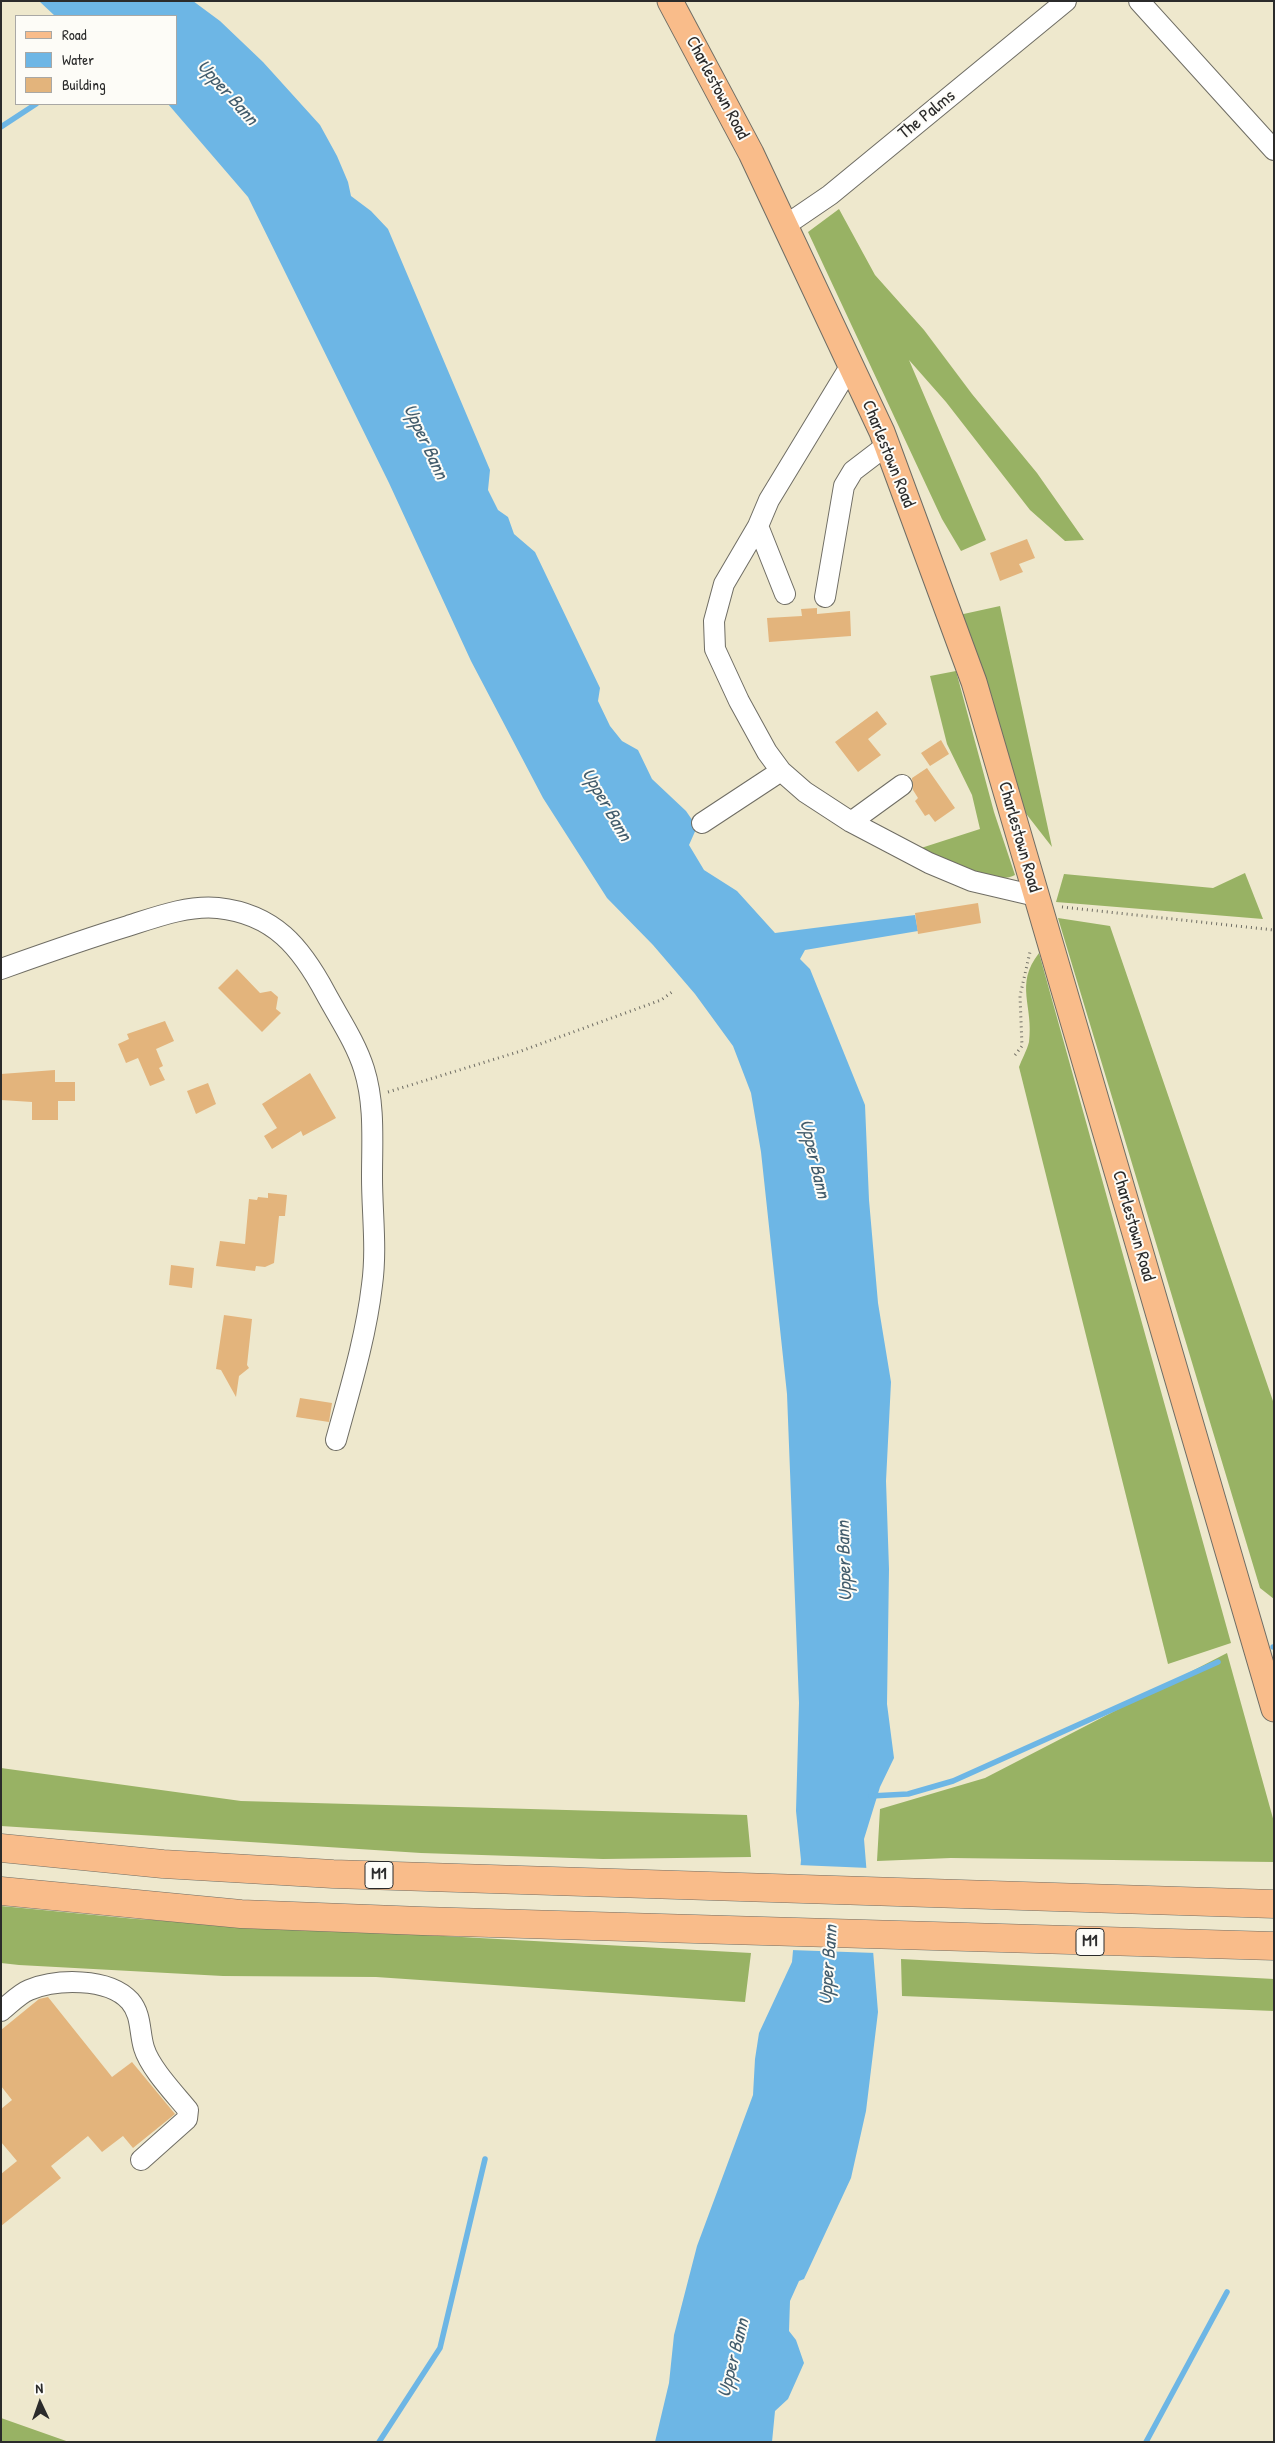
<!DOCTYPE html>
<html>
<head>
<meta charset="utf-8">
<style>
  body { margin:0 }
  #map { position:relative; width:1275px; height:2443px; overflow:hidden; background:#eee8cd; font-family:"Patrick Hand",sans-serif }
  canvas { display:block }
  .frame { position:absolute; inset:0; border:2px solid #2b2b2b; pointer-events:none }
  .legend { position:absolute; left:15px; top:15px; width:162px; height:90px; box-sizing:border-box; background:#fdfcf7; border:1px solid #a9a8a5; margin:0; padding:6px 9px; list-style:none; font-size:15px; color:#2b2b2b }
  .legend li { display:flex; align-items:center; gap:10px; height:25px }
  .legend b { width:25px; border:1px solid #a9a8a5 }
  .north { position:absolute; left:15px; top:2378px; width:50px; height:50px; -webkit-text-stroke:4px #fdfcf7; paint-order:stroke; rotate:357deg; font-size:14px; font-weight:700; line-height:20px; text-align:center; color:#2b2b2b }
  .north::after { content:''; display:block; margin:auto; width:18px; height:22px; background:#2b2b2b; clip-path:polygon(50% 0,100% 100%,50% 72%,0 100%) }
</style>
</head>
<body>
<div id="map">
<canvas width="1275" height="2443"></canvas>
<div class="frame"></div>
<ul class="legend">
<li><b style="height:6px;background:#f9bc8a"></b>Road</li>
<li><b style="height:14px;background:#6db6e5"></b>Water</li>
<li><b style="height:14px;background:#e3b47c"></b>Building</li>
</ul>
<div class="north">N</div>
</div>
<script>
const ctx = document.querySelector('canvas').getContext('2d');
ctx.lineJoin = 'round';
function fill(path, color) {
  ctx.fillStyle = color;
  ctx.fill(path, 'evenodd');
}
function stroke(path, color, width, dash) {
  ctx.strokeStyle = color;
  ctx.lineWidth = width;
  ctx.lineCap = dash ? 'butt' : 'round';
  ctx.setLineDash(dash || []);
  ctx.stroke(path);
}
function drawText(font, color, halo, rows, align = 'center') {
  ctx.font = font + ' "Patrick Hand",sans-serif';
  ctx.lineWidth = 4;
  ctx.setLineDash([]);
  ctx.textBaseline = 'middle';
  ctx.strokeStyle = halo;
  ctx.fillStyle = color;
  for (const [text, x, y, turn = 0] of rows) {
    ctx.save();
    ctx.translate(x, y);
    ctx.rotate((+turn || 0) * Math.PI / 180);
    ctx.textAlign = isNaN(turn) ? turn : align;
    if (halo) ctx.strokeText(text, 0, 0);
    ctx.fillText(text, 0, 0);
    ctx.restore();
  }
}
fill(new Path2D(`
  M839 209 875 275 924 330 972 394 1037 473 1084 540 1065 541 1030 510 946 402 909 360 986 540 961 551 942 519 808 232Z
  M1000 606 1052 847 1024 811 959 615Z
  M956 671 994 812 1015 875C994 887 940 858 918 849L980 829 972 795 947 744 930 676Z
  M1245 873 1263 919 1056 902 1064 874 1213 888Z
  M1058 918 1110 926 1274 1404V1599L1260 1588Z
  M1039 953 1231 1643 1168 1664 1019 1067C1022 1059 1027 1050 1029 1042 1034 1006 1014 985 1039 953Z
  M1227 1653 1274 1822V1862L951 1858 877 1861 880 1809 985 1778Z
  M1 1768 241 1801 747 1815 751 1857 603 1859 421 1853 1 1826Z
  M1 1906 136 1919 751 1953 745 2002 376 1977 223 1976 19 1965 1 1963Z
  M901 1959 1274 1979V2011L902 1996Z
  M1 2418 69 2442H1Z`), '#98b264');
fill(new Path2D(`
  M39 1H193L220 21 263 62 320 125 337 156 348 182 351 196 371 211 388 229 490 470 488 490 498 510 508 517 514 534 535 552 600 688 598 701 610 726 622 741 638 750 652 779 686 811 697 827 689 845 704 870 737 891 775 933 915 915 918 931 805 950 800 959 810 969 865 1105 869 1200 878 1303 891 1382 886 1481 889 1569 887 1704 894 1758 880 1787 864 1839 878 2012 866 2111 851 2178 804 2279 799 2281 790 2301 789 2331 796 2340 804 2363 788 2399 775 2411 772 2442H655L669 2383 674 2335 697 2246 753 2095 755 2059 759 2033 792 1962 801 1860 796 1811 799 1703 787 1394 761 1152 751 1093 733 1046 695 994 653 945 607 898 543 798 471 661 389 483 248 197 168 104H176V16H55Z`), '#6db6e5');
fill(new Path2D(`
  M798 1865 869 1868 876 1953 790 1950Z`), '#eee8cd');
stroke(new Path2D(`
  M1 127 36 104
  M1273 1647H1274
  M871 1796 908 1794 953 1781 1218 1662
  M379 2442 440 2348 485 2159
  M1146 2442 1227 2292`), '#6db6e5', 5.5);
fill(new Path2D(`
  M1027 539 1035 558 1019 564 1023 572 1000 581 990 553Z
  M817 608V614L850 611 851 636 769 642 767 618 802 616 801 609Z
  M877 711 887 724 868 739 881 755 858 772 835 742Z
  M941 740 949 754 930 766 921 753Z
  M927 768 955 808 935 822 929 814 925 816 915 801 918 798 913 790 912 778Z
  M978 903 981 923 918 934 915 913Z
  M237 969 260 993 271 991 278 997 276 1009 281 1013 262 1032 218 988Z
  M165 1021 174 1041 156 1049 163 1066 159 1068 165 1080 150 1086 138 1058 126 1063 118 1044 129 1039 127 1034Z
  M55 1070V1082H75V1101H58V1120H32V1102L1 1100V1074Z
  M310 1073 336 1118 303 1136 301 1131 272 1149 264 1136 277 1128 262 1104Z
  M208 1083 216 1104 196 1114 187 1091Z
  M268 1193 287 1195 285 1216H279L274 1263 265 1267 256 1266 255 1271 216 1266 220 1241 245 1244 249 1199 257 1200 258 1197 268 1198Z
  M171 1265 194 1268 192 1288 169 1285Z
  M224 1315 252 1319 247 1365 249 1368 239 1376 236 1397 221 1370 216 1369Z
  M300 1398 332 1403 329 1422 296 1417Z
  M48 1997 112 2077 132 2062 175 2114 133 2148 123 2136 102 2152 88 2136 51 2166 61 2178 1 2226V2174L17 2161 1 2142V2109L12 2100 1 2086V2030L39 1999Z`), '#e3b47c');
const minor = new Path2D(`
  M1139 1 1274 150
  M786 225 830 195 1066 1
  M851 365 769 500 758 526 724 584 714 621 715 649 739 701 767 752 781 771 805 792 851 822 929 863 972 881 1036 896
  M758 526 785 594
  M825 597 844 486 853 471 887 445
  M851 822 902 785
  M702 823 781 771
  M1 969C43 954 85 939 128 926 156 917 188 905 218 908 274 914 301 947 326 994 339 1018 356 1043 364 1069 375 1104 372 1141 372 1177 372 1213 377 1249 372 1285 366 1337 350 1389 336 1440
  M1 2011C10 2004 19 1994 29 1990 56 1979 108 1977 130 2001 142 2015 139 2032 144 2048 150 2068 175 2094 188 2110L187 2119 141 2160`);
const major = new Path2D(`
  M670 1 751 153 882 432 974 682 1274 1709`);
const highway = new Path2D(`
  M1 1848 163 1864 333 1874 1274 1904
  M1 1891 241 1914 422 1921 1274 1946`);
stroke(minor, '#6f6d64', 22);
stroke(major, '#6f6d64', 27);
stroke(highway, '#6f6d64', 29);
stroke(new Path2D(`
  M1062 907 1274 930
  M1015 1055 1022 1046 1020 996 1030 952
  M388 1092 521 1051 661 1000 672 992`), '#6f6d64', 3, [1, 4]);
stroke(minor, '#fff', 20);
stroke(major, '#f9bc8a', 25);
stroke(highway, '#f9bc8a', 28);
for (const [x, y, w] of [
  [379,1875,28],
  [1090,1942,28]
]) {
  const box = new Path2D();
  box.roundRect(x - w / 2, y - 13.5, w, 27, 4);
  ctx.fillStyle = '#fdfcf7';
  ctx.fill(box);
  stroke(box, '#2b2b2b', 1);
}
drawText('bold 16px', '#2b2b2b', null, [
  ["M1",379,1875],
  ["M1",1090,1942]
]);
drawText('18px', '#2b2b2b', '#fdfcf7', [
  ["Charlestown Road",717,88,62],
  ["The Palms",927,115,-39],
  ["Charlestown Road",888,454,68],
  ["Charlestown Road",1019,837,74],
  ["Charlestown Road",1133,1226,74]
]);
drawText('italic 19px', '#425c6c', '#fdfcf7', [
  ["Upper Bann",227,93,48],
  ["Upper Bann",425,442,65],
  ["Upper Bann",606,805,60],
  ["Upper Bann",814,1159,77],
  ["Upper Bann",845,1561,-92],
  ["Upper Bann",829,1965,-86],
  ["Upper Bann",734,2358,-76]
]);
</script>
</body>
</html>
